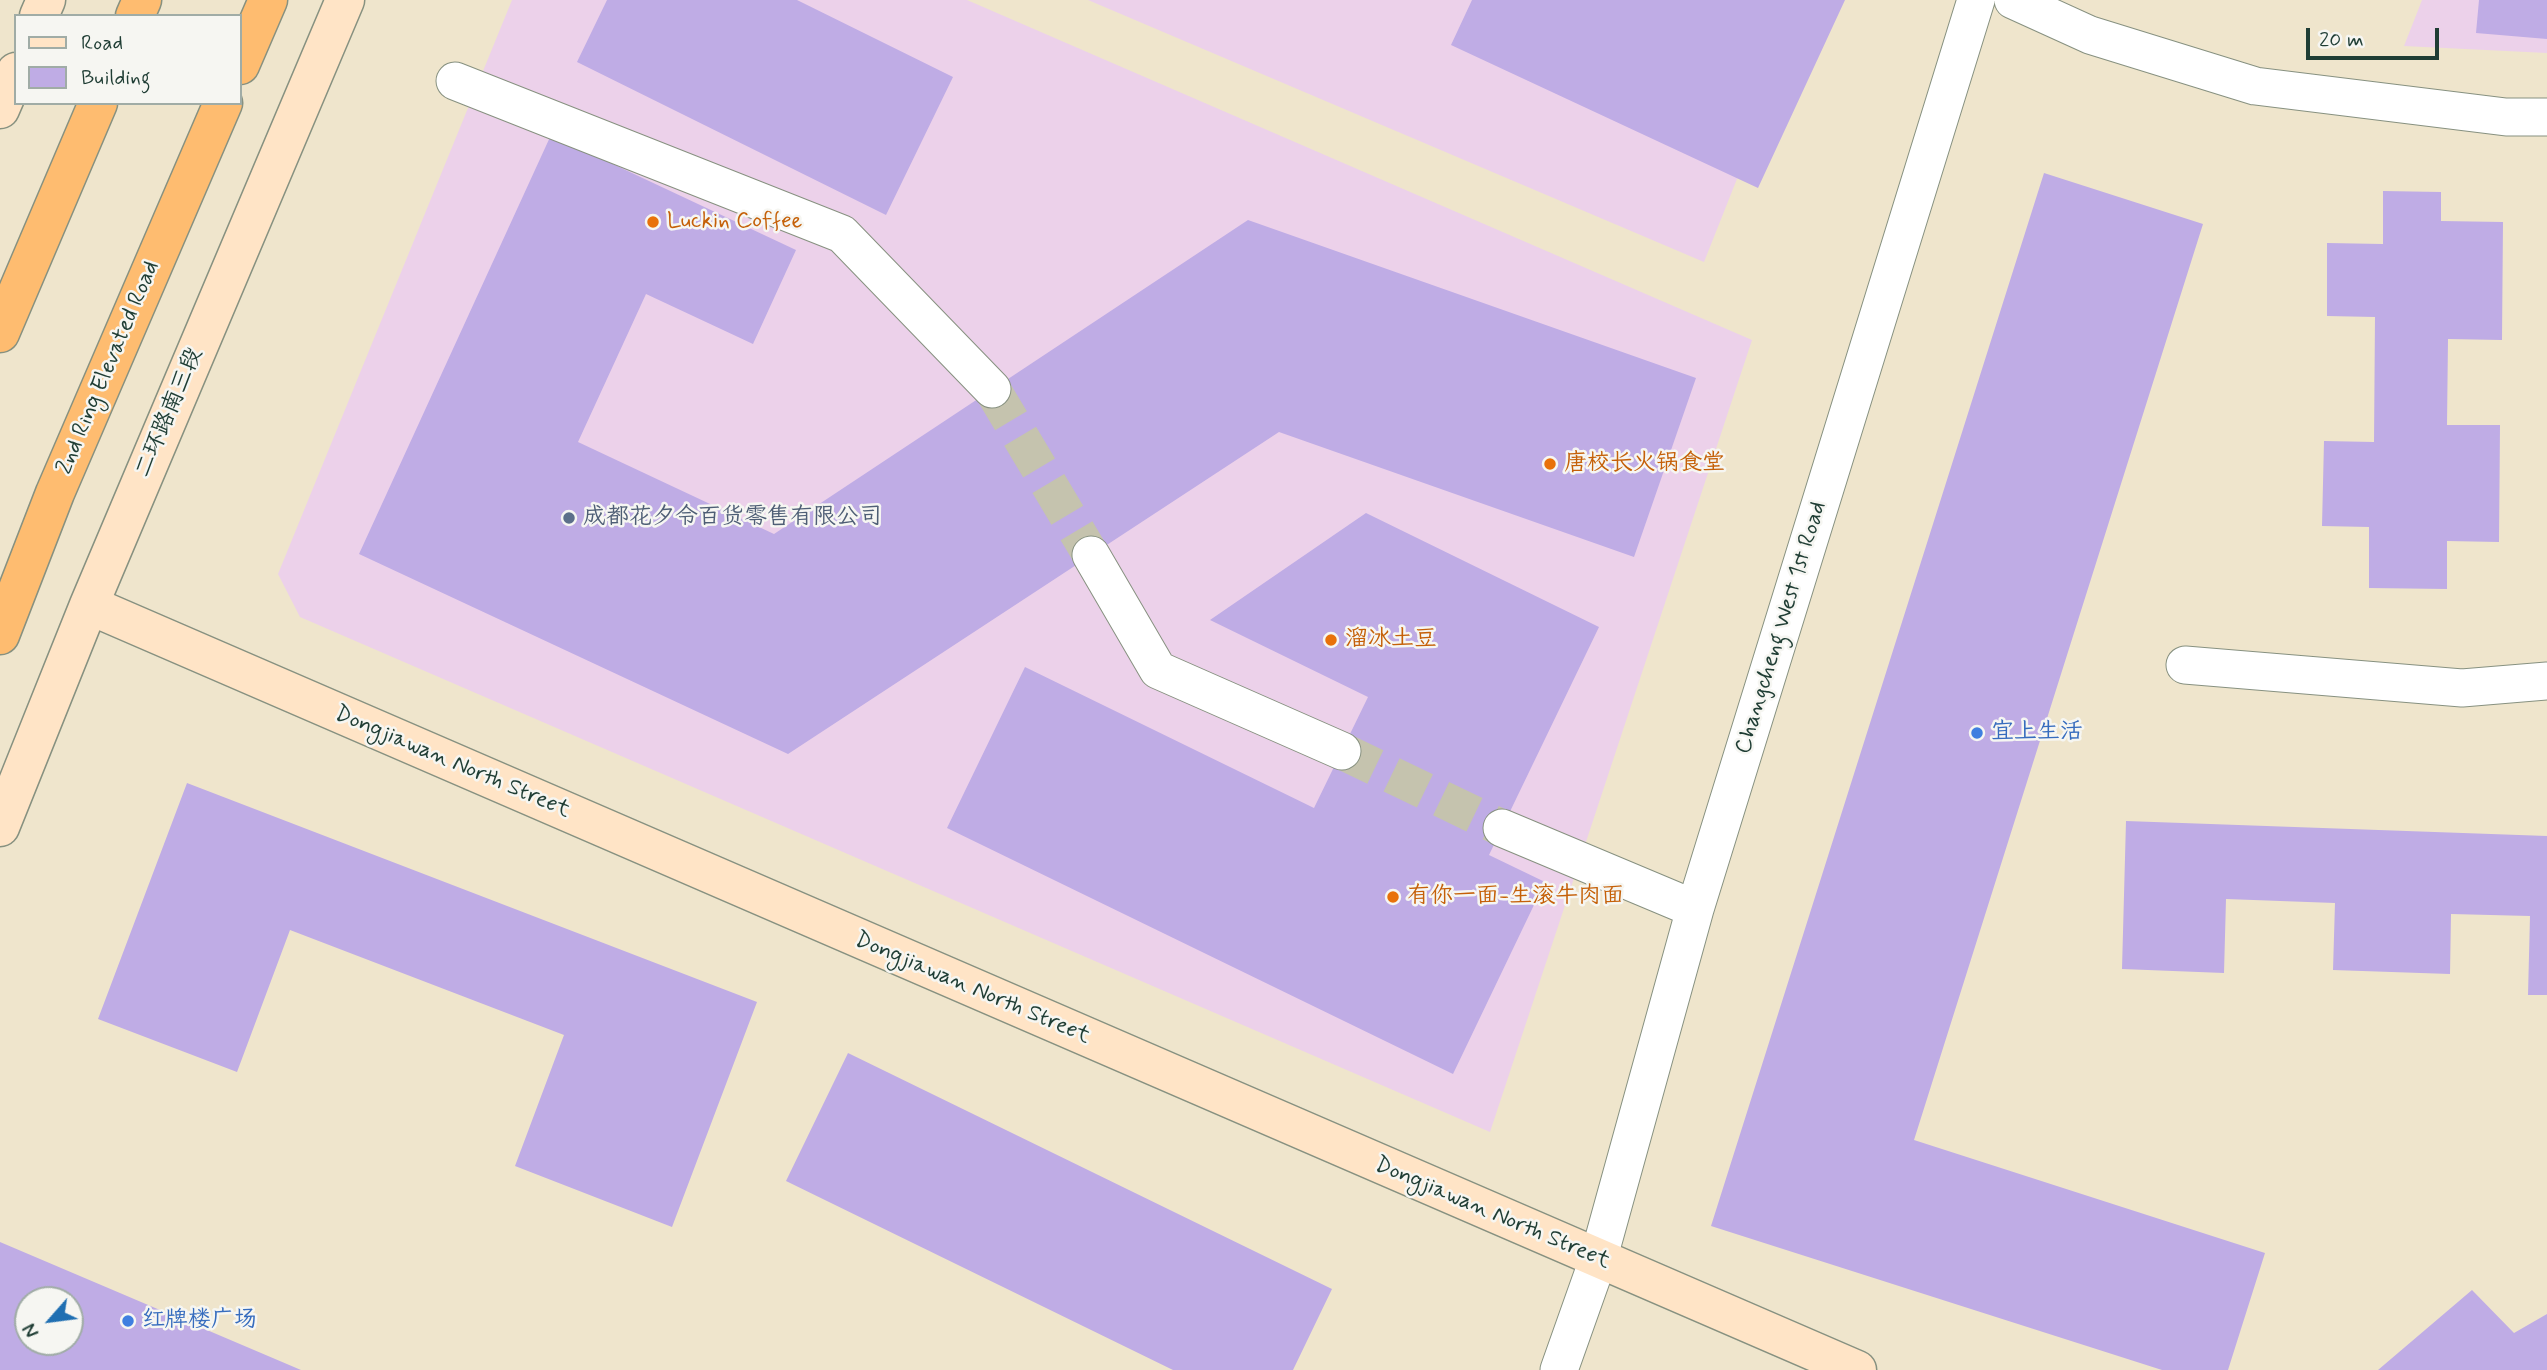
<!DOCTYPE html>
<html>
<head>
<meta charset="utf-8">
<style>
  body { margin:0 }
  #map { position:relative; width:2547px; height:1370px; overflow:hidden; background:#efe5cc; font-family:Mynerve,sans-serif }
  canvas { display:block }
  .legend { position:absolute; left:14px; top:14px; width:228px; height:91px; box-sizing:border-box; background:#f6f6f2; border:2px solid #a0aca6; margin:0; padding:9px 12px; list-style:none; font-size:21px; color:#1f3d34 }
  .legend li { display:flex; align-items:center; gap:14px; height:35px }
  .legend b { width:35px; border:2px solid #a0aca6 }
  .north { position:absolute; left:14px; top:1286px; width:70px; height:70px; box-sizing:border-box; background:#f6f6f2; border:2px solid #a0aca6; border-radius:50%; rotate:242deg; font-size:19px; font-weight:700; line-height:28px; text-align:center; color:#1f3d34 }
  .north::after { content:''; display:block; margin:auto; width:24px; height:32px; background:#1f6fb2; clip-path:polygon(50% 0,100% 100%,50% 72%,0 100%) }
  .scale { position:absolute; left:2306px; top:28px; width:133px; height:32px; box-sizing:border-box; border:4px solid #1f3d34; border-top:0; padding-left:9px; font-size:21px; line-height:24px; white-space:nowrap; color:#1f3d34; -webkit-text-stroke:5px #f6f6f2; paint-order:stroke }
</style>
</head>
<body>
<div id="map">
<canvas width="2547" height="1370"></canvas>
<ul class="legend">
<li><b style="height:9px;background:#ffe4c6"></b>Road</li>
<li><b style="height:19px;background:#bface5"></b>Building</li>
</ul>
<div class="north">N</div>
<div class="scale">20 m</div>
</div>
<script>
const ctx = document.querySelector('canvas').getContext('2d');
ctx.lineJoin = 'round';
function fill(path, color) {
  ctx.fillStyle = color;
  ctx.fill(path, 'evenodd');
}
function stroke(path, color, width, dash) {
  ctx.strokeStyle = color;
  ctx.lineWidth = width;
  ctx.lineCap = dash ? 'butt' : 'round';
  ctx.setLineDash(dash || []);
  ctx.stroke(path);
}
function drawText(font, color, halo, rows, align = 'center') {
  ctx.font = font + ' Mynerve,"LXGW WenKai TC",sans-serif';
  ctx.lineWidth = 5;
  ctx.setLineDash([]);
  ctx.textBaseline = 'middle';
  ctx.strokeStyle = halo;
  ctx.fillStyle = color;
  for (const [text, x, y, turn = 0] of rows) {
    ctx.save();
    ctx.translate(x, y);
    ctx.rotate((+turn || 0) * Math.PI / 180);
    ctx.textAlign = isNaN(turn) ? turn : align;
    if (halo) ctx.strokeText(text, 0, 0);
    ctx.fillText(text, 0, 0);
    ctx.restore();
  }
}
fill(new Path2D(`
  M512 0H967L1752 340 1490 1132 300 617 278 574Z
  M1088 0H1808L1704 262Z
  M2422 0H2547V53L2404 46Z`), '#ecd1ea');
fill(new Path2D(`
  M607 0H797L953 77 886 215 577 62Z
  M1472 0H1845L1758 188 1451 45Z
  M2479 0H2547V39L2476 33Z
  M551 135 796 250 753 344 646 294 578 442 774 534 1248 220 1696 378 1634 557 1279 432 788 754 359 554Z
  M2044 173 2203 224 1914 1140 2265 1253 2228 1370H2162L1711 1226Z
  M2383 191 2441 192V221L2503 222 2502 340 2448 339 2447 425H2500L2499 542 2447 541V589L2369 588V527L2322 526 2324 441 2374 442 2375 317 2327 316V243L2383 244Z
  M1366 513 1599 627 1489 855 1545 882 1453 1074 947 828 1025 667 1314 808 1368 697 1210 620Z
  M187 783 757 1002 672 1227 515 1166 564 1035 290 930 237 1072 98 1019Z
  M2126 821 2547 836V995H2528L2530 916 2451 914 2450 974 2333 970 2335 903 2226 899 2224 973 2122 969Z
  M848 1053 1332 1289 1293 1370H1173L786 1181Z
  M0 1242 301 1370H0ZM28 1300H70V1342H28Z
  M2472 1290 2514 1333 2547 1314V1370H2378Z`), '#bface5');
stroke(new Path2D(`
  M992 389 1091 555
  M1342 751 1502 828`), '#c5c3ae', 37, [37, 18]);
const street = new Path2D(`
  M2013 0 2090 35 2255 86 2506 117H2547
  M455 81 842 234 992 389
  M1091 555 1158 670 1342 751
  M2185 665 2462 688 2547 681
  M1502 828 1695 909
  M1559 1370 1598 1260 1695 909 1976 0`);
const secondary = new Path2D(`
  M39 16 46 0
  M0 109 16 72
  M89 605 1857 1370
  M0 827 89 605 345 0`);
const highway = new Path2D(`
  M135 16 142 0
  M240 65 268 0
  M0 333 98 103
  M0 635 55 493 223 103`);
stroke(street, '#879180', 39);
stroke(secondary, '#879180', 41);
stroke(highway, '#879180', 41);
stroke(street, '#fff', 37);
stroke(secondary, '#ffe4c6', 38);
stroke(highway, '#febc70', 38);
for (const [x, y, r, color] of [
  [653,222,7,"#e8710a"],
  [1550,464,7,"#e8710a"],
  [569,518,7,"#5c6f8a"],
  [1331,640,7,"#e8710a"],
  [1977,733,7,"#3f7fe0"],
  [1393,897,7,"#e8710a"],
  [128,1321,7,"#3f7fe0"]
]) {
  const dot = new Path2D();
  dot.arc(x, y, r, 0, 2 * Math.PI);
  ctx.fillStyle = color;
  ctx.fill(dot);
  stroke(dot, '#f6f6f2', 2.5);
}
drawText('23px', '#c56008', '#f6f6f2', [
  ["Luckin Coffee",667,222],
  ["唐校长火锅食堂",1564,464],
  ["溜冰土豆",1345,640],
  ["有你一面-生滚牛肉面",1407,897]
], 'left');
drawText('23px', '#1f3d34', '#f6f6f2', [
  ["2nd Ring Elevated Road",109,368,-67],
  ["二环路南三段",170,413,-67],
  ["Changcheng West 1st Road",1782,628,-73],
  ["Dongjiawan North Street",452,763,23],
  ["Dongjiawan North Street",972,989,23],
  ["Dongjiawan North Street",1492,1214,23]
]);
drawText('23px', '#4e5e75', '#f6f6f2', [
  ["成都花夕令百货零售有限公司",583,518]
], 'left');
drawText('23px', '#366cbe', '#f6f6f2', [
  ["宜上生活",1991,733],
  ["红牌楼广场",142,1321]
], 'left');
</script>
</body>
</html>
